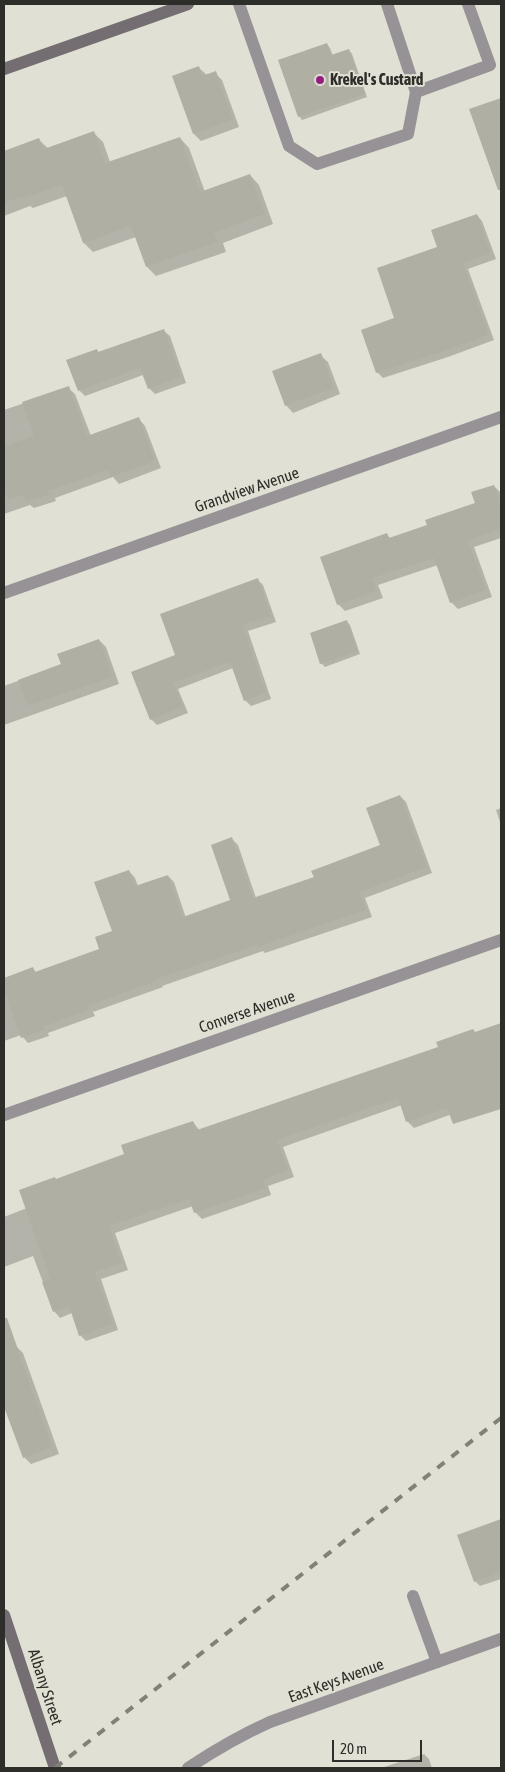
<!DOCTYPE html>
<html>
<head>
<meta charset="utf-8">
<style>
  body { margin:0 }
  #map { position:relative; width:505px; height:1772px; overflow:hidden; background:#e1e0d4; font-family:"Asap Condensed",sans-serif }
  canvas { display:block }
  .frame { position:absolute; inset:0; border:5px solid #2d2d29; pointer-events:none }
  .scale { position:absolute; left:332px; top:1740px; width:90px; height:22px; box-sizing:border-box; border:2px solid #2d2d29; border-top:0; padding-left:6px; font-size:15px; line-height:18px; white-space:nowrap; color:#2d2d29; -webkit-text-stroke:4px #e1e0d4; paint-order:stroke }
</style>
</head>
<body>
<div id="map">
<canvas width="505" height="1772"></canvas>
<div class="frame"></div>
<div class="scale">20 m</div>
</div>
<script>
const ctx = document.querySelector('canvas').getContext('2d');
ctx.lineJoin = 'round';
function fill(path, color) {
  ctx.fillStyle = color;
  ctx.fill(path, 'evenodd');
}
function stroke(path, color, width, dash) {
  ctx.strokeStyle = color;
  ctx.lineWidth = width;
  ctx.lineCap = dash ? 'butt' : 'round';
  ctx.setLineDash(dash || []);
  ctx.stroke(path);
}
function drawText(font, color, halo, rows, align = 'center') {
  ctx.font = font + ' "Asap Condensed",sans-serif';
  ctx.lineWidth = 4;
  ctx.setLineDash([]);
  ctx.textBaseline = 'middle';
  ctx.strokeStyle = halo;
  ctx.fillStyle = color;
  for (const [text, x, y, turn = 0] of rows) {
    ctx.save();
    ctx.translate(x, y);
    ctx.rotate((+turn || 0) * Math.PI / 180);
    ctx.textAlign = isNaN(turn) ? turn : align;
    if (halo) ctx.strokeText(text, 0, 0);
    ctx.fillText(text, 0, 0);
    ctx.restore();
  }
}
fill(new Path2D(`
  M327 44 330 48 333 56 349 50 352 54 367 97 302 120 299 116Z
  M199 68 207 75 215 73 222 80 239 127 201 141 194 134Z
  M501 99V164L498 165 470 110Z
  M94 133 103 142 110 162 180 138 189 148 205 192 250 175 259 185 273 224 223 243 226 252 156 276 147 267 136 237 93 252 84 243 67 196 33 208 30 206 4 216V152L39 140 49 149Z
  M477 215 482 221 496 259 468 269 494 340 448 357 383 378 377 372 439 247Z
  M164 331 170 336 186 383 155 394 149 388 143 375 85 396 79 390 97 350 99 353Z
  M320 355 328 362 340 394 293 413 286 405Z
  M68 388 75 394 91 436 139 419 145 426 161 468 119 484 113 477 55 498 56 501 34 508 30 505 4 514V410Z
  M494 486 501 493V538L474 547 492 597 458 609 451 602 438 565 378 585 383 598 345 611 338 604 386 534 391 539 428 525 477 504Z
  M258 580 263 585 276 622 248 631 271 699 251 706 245 700 233 668 178 689 188 713 157 725 151 719 177 655Z
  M346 621 350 625 360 654 325 667 321 663Z
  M99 640 106 647 119 684 4 725V686L62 665Z
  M400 796 406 802 432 873 365 898 372 917 265 953 263 951 162 986 163 987 93 1012 95 1016 48 1033 49 1036 28 1043 21 1035 4 1041V979L33 969 37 973 101 950 113 932 129 871 135 878 138 886 168 876 174 882 186 918 231 901 232 839 238 845 256 898 315 878 382 846Z
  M501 808V825L496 810Z
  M501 1024V1096L414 1128 407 1121 402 1105 283 1147 294 1177 268 1186 271 1195 202 1219 195 1212 193 1206 115 1233 128 1270 101 1279 118 1330 86 1341 80 1335 72 1313 60 1318 54 1311 33 1256 4 1267V1217L27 1208 56 1180 126 1155 193 1122 200 1131 440 1048Z
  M16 1346 23 1353 59 1454 31 1464 24 1457 4 1400V1350Z
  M501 1520V1579L480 1586 475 1581 459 1535Z
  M424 1754 429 1759 432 1768H381Z`), '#0003');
fill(new Path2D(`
  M327 43 331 55 349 49 365 94 298 117 278 60Z
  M199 66 202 76 216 71 233 120 193 134 172 76Z
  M501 98V190H498L469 109Z
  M94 131 105 163 180 137 200 192 250 174 265 214 214 233 218 242 146 267 131 226 83 243 62 185 22 199 21 197 4 203V151L39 138 44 149Z
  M477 214 491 253 463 263 489 335 442 352 376 373 361 330 394 318 377 268 437 247 431 230Z
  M164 329 181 377 148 389 140 368 78 391 66 360 97 349 98 352Z
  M321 353 334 388 285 406 272 371Z
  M69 386 87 436 139 417 155 461 111 477 108 470 49 491 50 494 26 502 23 495 8 500 4 487V446L34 436 22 402Z
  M494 485 501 504V529L468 540 486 590 450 603 434 558 372 578 377 591 337 605 320 557 387 533 389 538 427 525 425 520 475 503 471 492Z
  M258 578 271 616 243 625 266 693 244 701 230 662 173 683 183 707 150 720 131 672 175 655 160 614Z
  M347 620 358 651 320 664 310 633Z
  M99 639 113 677 28 706 18 680 61 664 57 654Z
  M400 795 427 867 360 892 366 910 258 947 257 945 157 979V981L88 1006 89 1010 43 1027 44 1030 21 1038 4 990V978L33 967 35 972 99 949 95 937 112 931 94 882 129 870 135 886 168 875 183 917 230 900 211 845 232 837 253 898 314 877 311 871 380 845 366 808Z
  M501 1023V1109L453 1124 447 1108 406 1122 398 1098 277 1140 288 1170 263 1180 266 1188 194 1213 189 1199 109 1226 122 1263 95 1272 113 1324 79 1336 69 1306 53 1312 42 1282 50 1279 19 1190 55 1177 56 1179 124 1154 121 1145 193 1121 197 1130 438 1047 436 1042 473 1029 475 1032Z
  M4 1318H7L52 1447 23 1458 4 1407Z
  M501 1519V1572L474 1582 457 1535Z`), '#b0afa4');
stroke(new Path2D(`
  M239 4 289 146 317 164 408 134 416 92
  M387 4 416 92 490 65 468 4
  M413 1596 437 1662`), '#979296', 12);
stroke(new Path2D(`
  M4 593 501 417
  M4 1115 501 940
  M188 1768C215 1750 241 1735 270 1722L501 1639`), '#979296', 12);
stroke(new Path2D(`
  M4 69 188 4
  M4 1615 55 1768`), '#746e72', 12);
stroke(new Path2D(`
  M55 1768 501 1418`), '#818079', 4, [9, 9]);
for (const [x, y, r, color] of [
  [320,80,5,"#921d7c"]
]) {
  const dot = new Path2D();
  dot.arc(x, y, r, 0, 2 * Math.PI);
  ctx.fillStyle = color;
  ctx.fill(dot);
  stroke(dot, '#e1e0d4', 2);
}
drawText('bold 16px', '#2d2d29', '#e1e0d4', [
  ["Krekel's Custard",330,80]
], 'left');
drawText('16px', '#2d2d29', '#e1e0d4', [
  ["Grandview Avenue",247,490,-19],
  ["Converse Avenue",247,1012,-19],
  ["East Keys Avenue",336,1681,-20],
  ["Albany Street",45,1687,72]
]);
</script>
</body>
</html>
